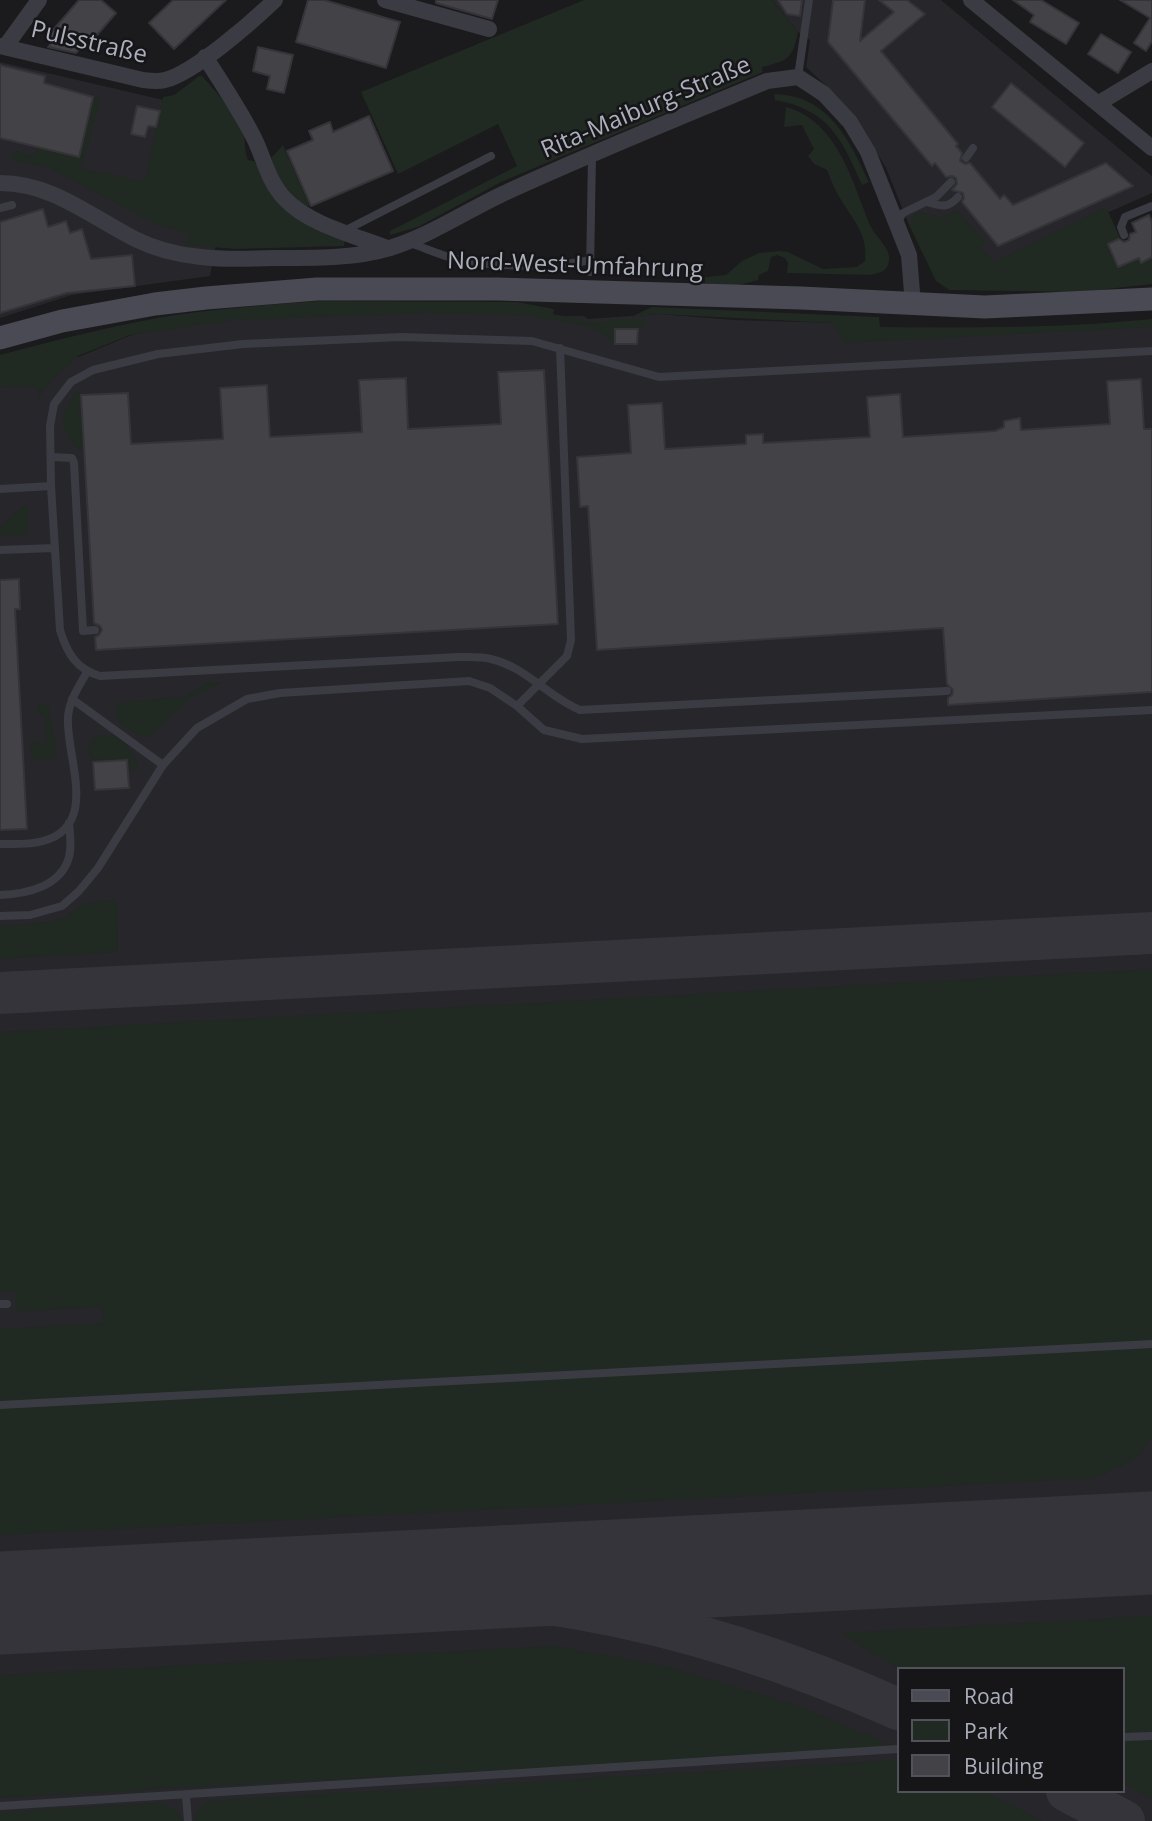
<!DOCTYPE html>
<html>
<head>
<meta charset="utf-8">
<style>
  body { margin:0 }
  #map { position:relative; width:1152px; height:1821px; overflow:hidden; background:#1b1a1d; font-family:"Open Sans",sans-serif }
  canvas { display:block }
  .legend { position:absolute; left:897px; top:1667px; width:228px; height:126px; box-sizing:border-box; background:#161518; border:2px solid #52535a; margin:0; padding:9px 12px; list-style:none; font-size:21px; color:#acb0bd }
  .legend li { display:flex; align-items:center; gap:14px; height:35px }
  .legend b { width:35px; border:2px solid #52535a }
</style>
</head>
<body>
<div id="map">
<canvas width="1152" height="1821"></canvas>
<ul class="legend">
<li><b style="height:9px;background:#494a53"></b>Road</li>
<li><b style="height:19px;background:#202922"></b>Park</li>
<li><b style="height:19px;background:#424247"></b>Building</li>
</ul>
</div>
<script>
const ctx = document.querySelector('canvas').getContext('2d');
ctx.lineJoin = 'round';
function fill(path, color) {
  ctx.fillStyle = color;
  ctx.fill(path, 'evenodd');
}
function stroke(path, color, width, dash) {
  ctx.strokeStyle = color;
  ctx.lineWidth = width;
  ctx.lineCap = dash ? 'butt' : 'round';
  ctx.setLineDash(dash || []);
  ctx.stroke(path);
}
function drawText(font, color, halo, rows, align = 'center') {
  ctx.font = font + ' "Open Sans",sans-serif';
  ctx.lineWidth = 5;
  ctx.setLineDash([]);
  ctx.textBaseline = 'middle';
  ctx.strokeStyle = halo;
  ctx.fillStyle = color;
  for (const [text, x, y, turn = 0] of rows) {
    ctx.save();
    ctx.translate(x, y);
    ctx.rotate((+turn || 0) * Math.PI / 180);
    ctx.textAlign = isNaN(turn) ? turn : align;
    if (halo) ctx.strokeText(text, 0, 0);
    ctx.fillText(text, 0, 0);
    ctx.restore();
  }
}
fill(new Path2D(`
  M772 0H941L1152 176V193L992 264 914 225 910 227 886 168 857 120 838 97 806 67 810 40 798 32Z
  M0 62 168 101 234 149 210 276 72 295 0 318Z
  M527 309 563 316H584L588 319 659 314 734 320 873 324 883 330 988 332 1152 322V1821H0V378L81 356 129 336 166 325 250 312ZM898 1669H1122V1791H898Z`), '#27262a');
fill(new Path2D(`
  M584 0H772L798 32C793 59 787 61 762 67L763 72 501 182 418 227 390 235V231L517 166 498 124 398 174 361 92Z
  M199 76H202C213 88 239 117 243 132 246 142 244 150 248 160L254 161C264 173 267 188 276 200 290 221 323 228 345 237L344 246 235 249 187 245V233L155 224 50 168 12 160 15 151 34 156 37 148 79 158 93 98 100 99 81 168 144 182 163 97 174 95Z
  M774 94C828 95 849 139 869 182L862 185C841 138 829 110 775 100Z
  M786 107C839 122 852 182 871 227 877 239 894 250 888 265 885 273 877 273 870 275L787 273 788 263 785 258 777 255 771 257 768 271 759 275 758 280 735 286 705 283V277L726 275 742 261 759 253 779 251 788 252 823 269 857 267 865 261C868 235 854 221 841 200 835 191 831 180 827 170L814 164 808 156 814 149 802 125 784 127Z
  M283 145 309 205 305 209 281 185 271 158Z
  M1106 207 1120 238 1107 244 1118 267 1138 258 1141 263 1152 258V284L1081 292 949 290 936 281 910 227 912 218 919 212 942 217 957 210 985 242 980 247 994 262Z
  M318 301 517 302 554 309 553 315 583 318 587 322 605 323 610 319H646V326L613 328V342L597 329 563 321 522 315 427 313 237 320 130 335 78 356 48 384 37 400 40 389 30 386 0 387V355C52 341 104 328 157 318 210 309 265 305 318 301Z
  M652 307 879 317 880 327C971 328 1061 328 1152 319V327L845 343 832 323 658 314 631 317Z
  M77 391 81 394 83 444 80 450C58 433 59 411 77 391Z
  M28 504V534L0 536V528L15 512Z
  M223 682 191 697 149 737 138 735 118 721 119 719 115 716 116 708 121 702 186 696 207 683Z
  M39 704 48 705 57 753 56 757 53 759H31L30 742H38L44 747 47 744 43 741 48 736 44 733 48 729 44 725 47 720 37 711Z
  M111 734C127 743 136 752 138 770H130L129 759 91 760 88 749 91 739 101 735 110 737Z
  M117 900 118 952 0 959V926L48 922 62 918 85 903Z
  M1152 969V1341L0 1402V1329L103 1323 102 1308 17 1311 16 1292H0V1032Z
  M1152 1347V1435L1139 1457 1096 1478 0 1535V1408Z
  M1152 1616V1732L1122 1733V1669H898L841 1633Z
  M555 1646 665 1666 796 1705 898 1748 0 1798V1675Z
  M1152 1740V1799L1122 1783V1741Z
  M898 1760V1791H984L1042 1821H194V1814L207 1801Z
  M162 1803 175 1810 183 1821H0V1812Z`), '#202922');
stroke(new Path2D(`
  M0 993 1152 933
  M369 1583C439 1592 510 1597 580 1609 689 1628 797 1664 898 1709
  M1067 1791 1124 1821`), '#34343a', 42);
stroke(new Path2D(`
  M0 1603 1152 1543`), '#34343a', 103);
const building = new Path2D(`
  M79 0H101L116 13 97 35 94 33 76 53 48 47 52 42 46 38Z
  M173 0H226L174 49 149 23Z
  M308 0H324L400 22 386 68 296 42Z
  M436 0H498L492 19 436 3Z
  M778 0H802L800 16 787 14Z
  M833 0H865L860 41 894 12 879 0H907L925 14 881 51 958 144 956 146 962 153 960 161 965 164 970 163 1000 199 1004 195 1013 205 1106 163 1133 186 998 246 962 202 964 198 963 193 952 190 957 184 956 178 952 176 946 177 935 163 932 166 828 42Z
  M1013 0H1041L1079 23 1066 44 1030 22 1034 15Z
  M1120 0H1152V41L1146 51 1134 43 1150 18Z
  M1101 34 1131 52 1118 73 1088 54Z
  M258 47 293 55 284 93 267 89 270 76 253 71Z
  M0 65 45 76 44 83 93 97 79 157 0 138Z
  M1011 83 1084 143 1065 167 992 107Z
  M137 106 160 111 156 127 148 126 145 137 131 134Z
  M369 116 393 171 311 206 287 151 313 140 309 131 330 122 333 132Z
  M43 209 48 227 66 221 70 233 82 229 91 259 132 255 135 286 67 293 0 313V222Z
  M1149 215 1152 222V257L1141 263 1139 258 1118 267 1108 244 1119 239 1124 242 1129 240 1130 234 1136 232 1132 223Z
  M615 329H638L637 344H615Z
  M544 370 558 624 96 650 95 637 99 635 102 630 100 626 94 623 81 395 128 393 131 444 223 439 220 388 267 385 270 437 362 432 359 380 382 379 406 378 408 429 501 424 498 372Z
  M1141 379 1144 429H1152V692L948 705V698L952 695 953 690 947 684 943 628 597 650 588 506 580 507 577 457 631 453 628 405 662 403 665 449 746 444V435L763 434V443L870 437 867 397 900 394 903 437 995 431 1004 427V421L1020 418 1021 430 1110 424 1107 381Z
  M19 579 20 609H15L27 829 0 830V580Z
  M127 760 129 788 95 790 93 762Z`);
fill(building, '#424247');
stroke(building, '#353439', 2);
stroke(new Path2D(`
  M798 77 809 0
  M966 158 973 148
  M927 202C941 206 948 209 958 197
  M0 208 12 205
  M896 224 903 213 936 197 951 182
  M344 231 491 156
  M1124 235 1121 227 1125 217 1152 206
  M410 243C425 248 440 255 456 259 489 267 557 268 590 260
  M590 272 592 155
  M51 457 72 458 74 463 83 631 95 630
  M51 486 50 426 54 404 71 382 93 370 158 354 243 344 401 337 532 341 659 377 1152 351
  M0 489 51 486 60 630C67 653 76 669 100 676L458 657C469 657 481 656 491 659 526 667 548 697 580 710L947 691
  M0 550 54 548
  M72 699 163 765
  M517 706 567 656 571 640 560 348
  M0 844C14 844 30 845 43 841 101 826 65 755 68 717 69 701 79 686 87 672
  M0 895C26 894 61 887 69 857 72 846 70 834 69 823
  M0 916 30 915 62 906 79 891 98 868 163 765 197 728 247 699 280 693 469 681 490 688 517 706 544 730 582 739 1152 710
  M0 1304H7
  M0 1405 1152 1344
  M1122 1737 1152 1736
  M186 1796 188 1821
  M0 1806 898 1749`), '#3b3c43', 8);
stroke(new Path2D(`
  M385 0 489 29
  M971 0 1152 148
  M0 46 143 80C151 81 158 82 165 80 194 73 252 22 275 0
  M5 47 39 0
  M205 57C222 83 239 109 253 136 264 157 268 182 285 199 308 224 356 236 387 248
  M1099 103 1152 71
  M0 183C52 183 90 216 135 239 155 249 178 255 201 257 225 260 250 259 275 258 313 258 353 259 390 248 432 235 469 209 509 191 594 152 681 117 767 81L798 77 824 94 850 122 868 152 909 255 913 305`), '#3b3c43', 16);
stroke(new Path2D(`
  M0 338 62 321 155 304 206 298 317 289H498L801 298 985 307 1152 299`), '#494a53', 23);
drawText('24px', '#acb0bd', '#161518', [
  ["Pulsstraße",89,43,13],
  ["Rita-Maiburg-Straße",646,108,-23],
  ["Nord-West-Umfahrung",575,266,2]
]);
</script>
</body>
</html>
